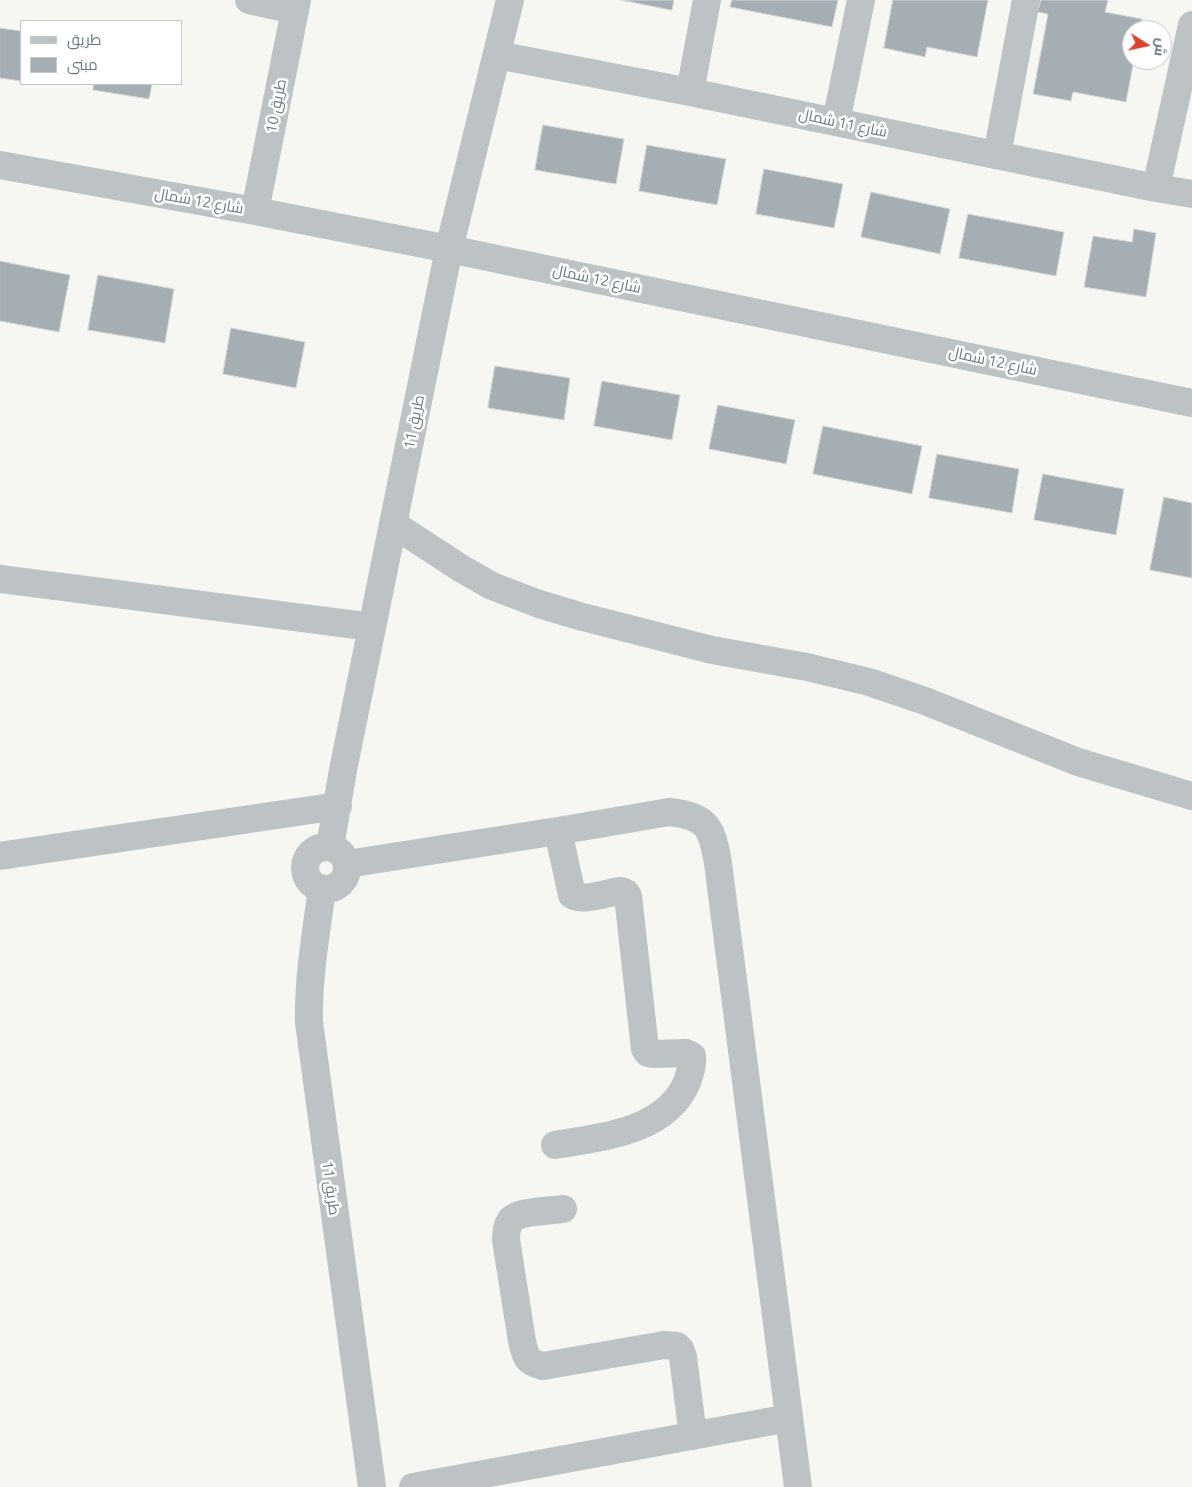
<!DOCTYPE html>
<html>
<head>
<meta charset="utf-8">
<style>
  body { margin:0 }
  #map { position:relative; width:1192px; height:1487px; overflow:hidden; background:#f6f6f3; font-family:Ubuntu,Cairo,sans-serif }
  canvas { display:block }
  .legend { position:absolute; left:20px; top:20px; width:162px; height:65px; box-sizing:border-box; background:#fff; border:1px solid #c2c9cd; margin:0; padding:6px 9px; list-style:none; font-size:15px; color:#677982 }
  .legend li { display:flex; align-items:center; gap:10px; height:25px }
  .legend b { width:25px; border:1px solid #c2c9cd }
  .north { position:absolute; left:1122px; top:20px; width:50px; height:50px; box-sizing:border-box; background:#fff; border:1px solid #c2c9cd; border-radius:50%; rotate:100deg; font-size:14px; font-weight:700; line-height:20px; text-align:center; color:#677982 }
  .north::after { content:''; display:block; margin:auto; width:18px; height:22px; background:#d94330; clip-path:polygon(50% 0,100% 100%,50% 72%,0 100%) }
</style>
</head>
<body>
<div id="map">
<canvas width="1192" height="1487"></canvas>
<ul class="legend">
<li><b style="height:6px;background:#bdc2c4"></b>طريق</li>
<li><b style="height:14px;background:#a5aeb2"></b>مبنى</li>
</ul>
<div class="north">ش</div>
</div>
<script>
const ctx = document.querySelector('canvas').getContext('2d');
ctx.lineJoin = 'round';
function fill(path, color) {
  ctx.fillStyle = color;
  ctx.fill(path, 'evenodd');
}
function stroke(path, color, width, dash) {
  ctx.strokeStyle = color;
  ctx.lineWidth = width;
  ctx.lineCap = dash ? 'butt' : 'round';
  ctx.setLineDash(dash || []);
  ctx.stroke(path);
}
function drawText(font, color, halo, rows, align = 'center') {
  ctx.font = font + ' Ubuntu,Cairo,sans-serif';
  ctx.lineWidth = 5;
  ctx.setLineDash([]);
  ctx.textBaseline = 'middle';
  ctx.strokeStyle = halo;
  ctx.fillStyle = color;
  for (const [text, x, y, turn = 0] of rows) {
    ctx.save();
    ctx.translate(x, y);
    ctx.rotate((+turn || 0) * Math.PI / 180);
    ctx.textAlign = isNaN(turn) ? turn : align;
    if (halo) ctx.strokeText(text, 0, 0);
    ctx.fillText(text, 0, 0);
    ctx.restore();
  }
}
const building = new Path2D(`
  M621 0H674L672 10Z
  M732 0H838L832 27 730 7Z
  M893 0H988L977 57 927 47 925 57 884 48Z
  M1041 0H1108L1105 12 1142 19 1140 30H1132V60H1134L1126 102 1073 92 1071 101 1033 94 1048 14 1038 12Z
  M0 28 21 31V81L0 78Z
  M94 84H152L149 99 93 90Z
  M543 125 624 139 616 184 535 170Z
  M647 145 726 159 717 205 639 191Z
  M764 169 843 184 834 228 756 214Z
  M871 192 950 209 940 254 861 237Z
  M968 214 1064 232 1056 276 959 258Z
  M1134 229 1156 233 1146 297 1084 287 1093 236 1132 242Z
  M0 261 70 275 59 332 0 321Z
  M98 275 174 289 165 343 88 330Z
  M231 328 305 342 296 388 223 374Z
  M495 366 570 378 564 420 488 408Z
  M602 381 680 395 672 440 594 426Z
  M718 405 795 420 786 464 709 449Z
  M823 426 922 446 912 494 813 474Z
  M937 454 1019 469 1012 513 929 498Z
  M1043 474 1124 489 1116 535 1034 520Z
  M1164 497 1192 503V578L1150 570Z`);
fill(building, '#a5aeb2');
stroke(building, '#d7d7d5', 1);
stroke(new Path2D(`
  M249 0 295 10
  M497 55 690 92 1156 188 1192 194
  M690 92 707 0
  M836 122 861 0
  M997 155 1026 0
  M0 165 255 211 449 249 1192 403
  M1156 188 1192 25
  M255 211 297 0
  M393 524 462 569 492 586 539 604 579 616 712 650 807 667 869 682 925 701 1078 762 1192 796
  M0 579 372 627
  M305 868a21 21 0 1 1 42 0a21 21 0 1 1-42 0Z
  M330 847 343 770 449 249 510 0
  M0 856 338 806
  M347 864 558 831 669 812C707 816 712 827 718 863L798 1487
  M322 889C316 934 308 977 309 1022L372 1487
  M555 1145C602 1137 666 1132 687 1082 690 1073 693 1066 692 1056L686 1053 653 1054 648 1053 645 1049 628 896 626 893 621 891C608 892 583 902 572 895L558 831
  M563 1209C551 1211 516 1211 510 1221 507 1226 506 1234 506 1240L522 1341C526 1357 526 1362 543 1366L664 1345 677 1346 680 1349 683 1357 693 1436
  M413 1487 789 1418`), '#bdc2c4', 28);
drawText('15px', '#677982', '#fff', [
  ["طريق 10",276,106,-79],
  ["شارع 11 شمال",843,123,12],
  ["شارع 12 شمال",199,201,10],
  ["شارع 12 شمال",597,279,12],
  ["شارع 12 شمال",993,361,12],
  ["طريق 11",414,422,-79],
  ["طريق 11",331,1188,82]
]);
</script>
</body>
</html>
